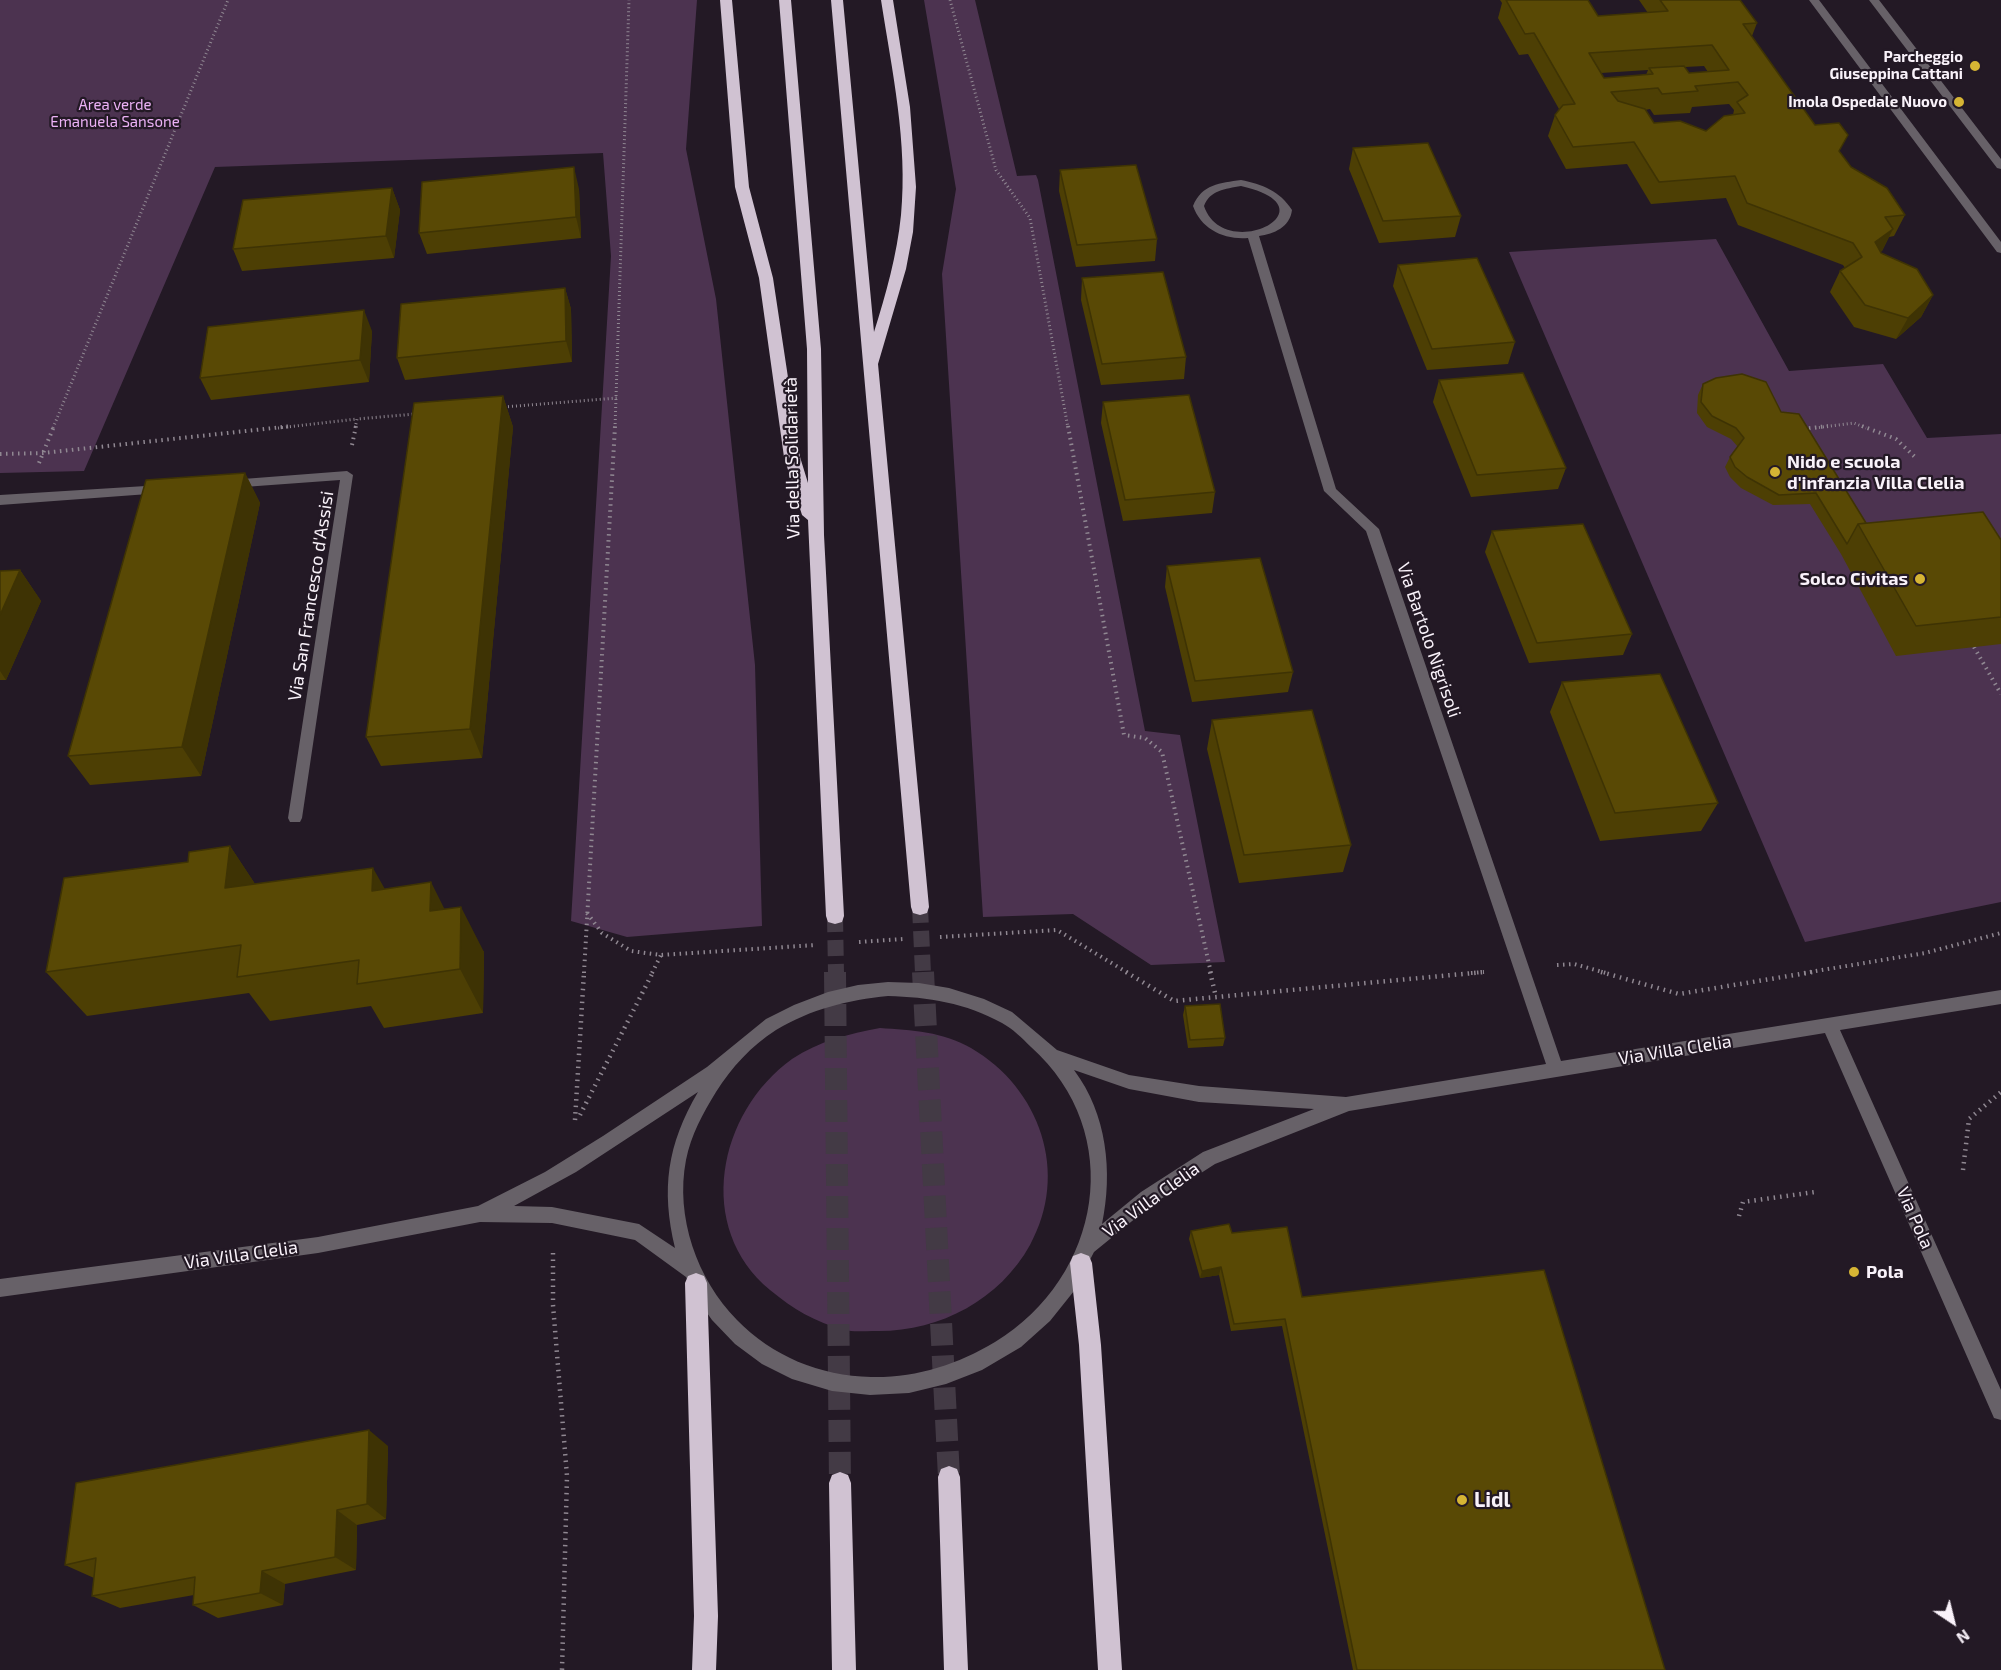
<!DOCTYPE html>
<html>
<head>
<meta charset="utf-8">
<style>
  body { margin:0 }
  #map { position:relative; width:2001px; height:1670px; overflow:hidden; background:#231925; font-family:"Exo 2",sans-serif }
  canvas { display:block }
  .north { position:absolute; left:1923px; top:1592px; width:60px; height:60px; -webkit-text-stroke:4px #231925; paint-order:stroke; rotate:145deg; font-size:16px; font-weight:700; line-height:24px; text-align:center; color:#f9f2fa }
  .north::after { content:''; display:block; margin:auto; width:21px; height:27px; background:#f9f2fa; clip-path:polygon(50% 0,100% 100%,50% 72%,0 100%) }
</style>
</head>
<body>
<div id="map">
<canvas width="2001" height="1670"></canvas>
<div class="north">N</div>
</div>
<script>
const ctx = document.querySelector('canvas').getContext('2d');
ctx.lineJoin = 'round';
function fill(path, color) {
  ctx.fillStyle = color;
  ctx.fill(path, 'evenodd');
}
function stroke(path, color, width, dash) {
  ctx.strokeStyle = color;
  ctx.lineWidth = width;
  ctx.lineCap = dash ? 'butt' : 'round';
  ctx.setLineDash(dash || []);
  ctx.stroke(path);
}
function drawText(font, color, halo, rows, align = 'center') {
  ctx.font = font + ' "Exo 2",sans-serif';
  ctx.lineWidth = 4.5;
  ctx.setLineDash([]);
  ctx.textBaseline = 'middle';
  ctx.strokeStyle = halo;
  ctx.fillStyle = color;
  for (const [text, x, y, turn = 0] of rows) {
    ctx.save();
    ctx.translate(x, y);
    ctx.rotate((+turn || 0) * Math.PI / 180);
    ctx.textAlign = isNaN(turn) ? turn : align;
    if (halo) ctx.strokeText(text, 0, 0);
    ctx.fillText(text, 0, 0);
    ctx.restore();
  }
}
fill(new Path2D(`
  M0 0H697L686 149 716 299 755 665 762 926 627 937 571 921 611 256 603 153 215 167 84 471 0 473Z
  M924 0H975L1017 176 1036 175 1038 180 1145 731 1180 735 1225 962 1151 965 1073 914 983 917 942 274 956 189Z
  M1716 239 1789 371 1883 364 1927 438 2001 434V902L1805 942 1509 252Z
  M880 1028C911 1030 944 1032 971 1048 1040 1088 1070 1173 1030 1245 999 1301 937 1333 873 1331 864 1331 853 1332 844 1330 815 1322 793 1309 770 1290 695 1228 717 1113 792 1059 819 1041 849 1034 880 1028Z`), '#4c3350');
stroke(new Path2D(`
  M920 907 923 973
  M835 916 836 973`), '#433a45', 16, [16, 8]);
stroke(new Path2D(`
  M835 972 840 1483
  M923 972 949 1477`), '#433a45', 22, [22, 10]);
stroke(new Path2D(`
  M950 0 996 170 1030 218 1068 428
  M504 407 617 398
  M53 428 228 0
  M278 428 357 419
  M355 428 357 419 415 414
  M615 428 629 0
  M1815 428 1854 423 1866 428`), '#908892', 3, [1, 3]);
stroke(new Path2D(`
  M1068 426 1124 735 1145 738 1162 752 1211 973
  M1862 426 1896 439 1917 459
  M1803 429 1828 426
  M352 445 356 426
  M0 454 43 453 292 426
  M39 463 54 426
  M1974 647 2001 694
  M587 913 602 933 631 951 661 955 816 945
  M940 937 1057 930 1128 973
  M859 942 903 939
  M1557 965 1574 964 1606 973
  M584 973 615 426
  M652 973 661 955
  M1471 973 1484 972
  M1804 973 1925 953 2001 933`), '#908892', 4, [1.5, 4.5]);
stroke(new Path2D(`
  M1126 972 1174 1001 1484 972
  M1210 972 1216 997
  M1601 972 1679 994 1813 972
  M580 1115 653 972
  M575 1120 584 972
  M1963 1170 1969 1119 2001 1092
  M1739 1216 1743 1202 1815 1192
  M553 1253V1305L567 1476 562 1670`), '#908892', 4.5, [1.5, 5]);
fill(new Path2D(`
  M1809 0H1819L2001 242V253L1997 252Z
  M1869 0H1879L2001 159V169L1997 168Z
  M1241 180C1262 184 1280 191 1292 210 1290 227 1274 234 1259 236L1336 489 1379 529 1561 1061 2001 990V1004L1840 1030 2001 1390V1420L1994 1418 1825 1033 1349 1111 1215 1164 1153 1204 1094 1252 1074 1291 1050 1321 1021 1347 982 1370 946 1384 909 1393 870 1395 832 1391 792 1379 762 1364 735 1344 712 1320 693 1293 686 1277 635 1240 552 1223 480 1222 318 1253 0 1297V1279L318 1237 478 1206 545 1172 603 1136 707 1067 766 1019 794 1005 828 992 858 985 888 982 919 983 949 988 984 999 1012 1012 1057 1050 1129 1075 1199 1086 1346 1097 1546 1064 1366 531 1324 491 1248 238C1224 240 1201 229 1193 206 1202 184 1220 183 1241 180ZM1241 186C1338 208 1224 265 1204 206 1210 190 1225 189 1241 186ZM888 996C928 997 966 1003 1002 1023 1013 1029 1022 1038 1031 1047 1127 1133 1102 1277 995 1342 957 1365 915 1378 871 1377 820 1376 772 1356 737 1320 697 1279 675 1217 686 1160 691 1135 703 1113 716 1092 732 1067 751 1046 776 1030 811 1009 848 1000 888 996ZM1074 1070 1129 1089 1199 1102 1314 1109 1203 1152 1141 1192 1102 1224C1113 1172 1107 1114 1074 1070ZM698 1092C667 1145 661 1189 675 1248L639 1224 552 1207 514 1206 576 1172Z
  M347 471 353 475 302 818 300 822H290L288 818 340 480 230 488 224 484 230 480Z
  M162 485 168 489 162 493 0 505V495Z`), '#676168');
fill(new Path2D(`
  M720 0H732L749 187 773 278 800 457 808 483 807 349 779 0H791L821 349 824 535 844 916 842 922 835 924 828 922 826 916 808 520 802 515 784 457 759 278 735 187Z
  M831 0H843L874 332C886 294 897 255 901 215 908 143 892 71 881 0H893L910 107 916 187 913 232 906 269 878 364 929 907 927 913 920 915 913 913 911 907Z
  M1081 1253 1089 1256 1092 1263 1101 1345 1122 1670H1098L1079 1345 1070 1263 1073 1256Z
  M696 1273 704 1276 707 1283 718 1616 716 1670H692L694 1616 685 1283 688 1276Z
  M949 1466 957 1469 960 1477 968 1670H944L938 1477 941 1469Z
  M840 1472 848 1475 851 1483 856 1670H832L829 1483 832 1475Z`), '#d0c2d2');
fill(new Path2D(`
  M1500 0H1588L1598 16 1648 13 1639 0H1740L1757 23 1752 36 1815 125 1840 152 1851 167 1905 215 1894 236 1889 237 1882 251 1880 252 1933 295 1921 317 1896 339 1854 327 1830 292 1840 271 1845 268 1843 265 1738 225 1726 198 1651 204 1627 164 1566 169 1548 136 1555 115 1559 109 1528 54 1519 55 1498 18 1502 3ZM1704 66 1708 72 1689 73 1685 67ZM1648 70 1646 75 1604 78 1601 73ZM1729 104 1734 110 1733 115 1706 131 1654 123 1645 110 1650 109 1654 115 1690 113 1692 107Z
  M1353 148 1461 216 1455 237 1379 243 1349 169Z
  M1060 170 1157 239 1155 261 1076 267 1059 191Z
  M392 188 400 210 394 258 242 271 233 249Z
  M579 189 581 238 427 254 419 233Z
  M1398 265 1515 342 1508 364 1427 370 1393 286Z
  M1082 278 1186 357 1184 379 1101 385 1081 300Z
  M565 288 571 309 572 362 405 380 397 358Z
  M372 331 369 382 211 400 200 378Z
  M1439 380 1566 468 1558 489 1471 497 1433 402Z
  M1703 384 1781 412 1866 523 2001 540V644L1896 656 1841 554 1810 504 1773 505 1741 488 1730 477 1725 467 1730 457 1738 447 1731 439 1707 427 1697 413 1698 395Z
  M503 396 513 427 482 758 381 766 366 737Z
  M1103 402 1215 492 1212 513 1123 521 1101 423Z
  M245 473 260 503 201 776 90 785 68 756Z
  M1492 531 1632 634 1623 655 1529 663 1485 552Z
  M1167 566 1293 672 1288 692 1192 702 1165 587Z
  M20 570 41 601 6 680H0V571Z
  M1562 682 1718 803 1701 831 1600 841 1550 712Z
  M1212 720 1351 845 1343 872 1239 883 1207 749Z
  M230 846 255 884 385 889 445 909 484 952 483 1013 384 1028 371 1006 270 1021 249 993 87 1016 46 972 188 862Z
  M1185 1006 1225 1038 1223 1046 1188 1048 1183 1015Z
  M1191 1231 1232 1233 1302 1297 1665 1670H1353L1282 1326 1231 1331 1219 1275 1200 1278 1189 1239Z
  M388 1446 386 1519 357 1525 356 1570 285 1584 283 1605 218 1618 193 1605 194 1595 120 1608 92 1596 94 1578 65 1565Z`), '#4d3f04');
fill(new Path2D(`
  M574 167 579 189 581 238 576 217Z
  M392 188 400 210 394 258 386 236Z
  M1893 229 1882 251 1864 264 1875 242Z
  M565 288 571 309 572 362 566 341Z
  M1933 295 1921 317 1896 339 1908 318Z
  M364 310 372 331 369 382 360 360Z
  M503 396 513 427 482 758 470 729Z
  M245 473 260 503 201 776 182 747Z
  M20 570 41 601 6 680 0 671V615Z
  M230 846 261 893 225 888Z
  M373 868 399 914 372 891Z
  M431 882 454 928 430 911Z
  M461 907 484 952 483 1013 460 969Z
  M1221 1267 1219 1275 1200 1278 1202 1271Z
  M369 1430 388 1446 386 1519 367 1504Z
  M337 1510 357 1525 356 1570 335 1557Z
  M262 1571 285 1584 283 1605 260 1593Z`), '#3e3304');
const building = new Path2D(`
  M1506 0H1588L1598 16 1668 11 1660 0H1740L1757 23 1743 24 1815 125 1839 123 1848 135 1839 151 1851 167 1887 188 1905 215 1885 217 1893 229 1875 242 1881 253 1917 269 1933 295 1908 318 1865 305 1840 271 1862 257 1853 243 1747 203 1735 176 1659 182 1634 142 1573 147 1555 115 1563 105 1575 104 1534 33 1525 34ZM1712 45 1729 70 1689 73 1684 66 1649 68 1653 74 1604 78 1589 53ZM1738 82 1748 95 1737 102 1745 113 1724 116 1706 131 1680 121 1654 123 1645 109 1618 101 1611 92 1658 88 1662 94 1698 91 1695 86Z
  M1428 143 1461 216 1383 221 1353 148Z
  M1136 165 1157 239 1077 245 1060 170Z
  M574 167 576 217 419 233 422 182Z
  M392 188 386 236 233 249 243 200Z
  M1477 258 1515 342 1432 349 1398 265Z
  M1163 272 1186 357 1102 364 1082 278Z
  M565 288 566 341 397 358 401 304Z
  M364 310 360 360 200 378 208 327Z
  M1523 373 1566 468 1477 475 1439 380Z
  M1742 374 1766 382 1781 412 1799 414 1866 523 1858 524 1847 544 1816 493 1779 495 1747 477 1735 467 1730 457 1744 438 1736 428 1712 416 1701 402 1703 384 1716 378Z
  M1189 395 1215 492 1125 500 1103 402Z
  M503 396 470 729 366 737 414 403Z
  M245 473 182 747 68 756 146 480Z
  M1983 512 2001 540V617L1916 626 1858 524Z
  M1583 524 1632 634 1537 643 1492 531Z
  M1260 558 1293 672 1195 681 1167 566Z
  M20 570 0 615V571Z
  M1660 674 1718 803 1615 813 1562 682Z
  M1312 710 1351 845 1244 855 1212 720Z
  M230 846 225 888 373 868 372 891 431 882 430 911 461 907 460 969 357 984 359 960 237 977 241 945 46 972 64 878 188 862 189 852Z
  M1220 1004 1225 1038 1190 1040 1185 1006Z
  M1229 1224 1232 1233 1287 1227 1302 1297 1544 1270 1665 1670H1357L1285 1319 1234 1324 1221 1267 1202 1271 1191 1231Z
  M369 1430 367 1504 337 1510 335 1557 262 1571 260 1593 193 1605 195 1577 92 1596 96 1558 65 1565 76 1483Z`);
fill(building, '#594905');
stroke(building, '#3e3304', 1.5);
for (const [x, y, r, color] of [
  [1975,66,6,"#d6b534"],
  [1959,102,6,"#d6b534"],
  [1775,472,6,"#d6b534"],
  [1920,579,6,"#d6b534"],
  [1854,1272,6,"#d6b534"],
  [1462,1500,6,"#d6b534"]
]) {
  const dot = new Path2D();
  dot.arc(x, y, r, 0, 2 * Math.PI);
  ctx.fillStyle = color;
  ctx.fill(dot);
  stroke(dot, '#231925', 2);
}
drawText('bold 15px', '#f9f2fa', '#231925', [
  ["Parcheggio",1963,57],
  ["Giuseppina Cattani",1963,74],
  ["Imola Ospedale Nuovo",1947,102]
], 'right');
drawText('15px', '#ecb2f6', '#231925', [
  ["Area verde",115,105],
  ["Emanuela Sansone",115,122]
]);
drawText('18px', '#f9f2fa', '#231925', [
  ["Via della Solidarietà",792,458,-91],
  ["Via San Francesco d'Assisi",311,596,-81],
  ["Via Bartolo Nigrisoli",1429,640,71],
  ["Via Villa Clelia",1675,1050,-9],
  ["Via Villa Clelia",1151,1200,-36],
  ["Via Pola",1915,1218,66],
  ["Via Villa Clelia",241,1255,-8]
]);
drawText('bold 18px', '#f9f2fa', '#231925', [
  ["Nido e scuola",1787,462],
  ["d'infanzia Villa Clelia",1787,483],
  ["Solco Civitas",1908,579,"right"],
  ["Pola",1866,1272]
], 'left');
drawText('bold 21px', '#f9f2fa', '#231925', [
  ["Lidl",1474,1500]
], 'left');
</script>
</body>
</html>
